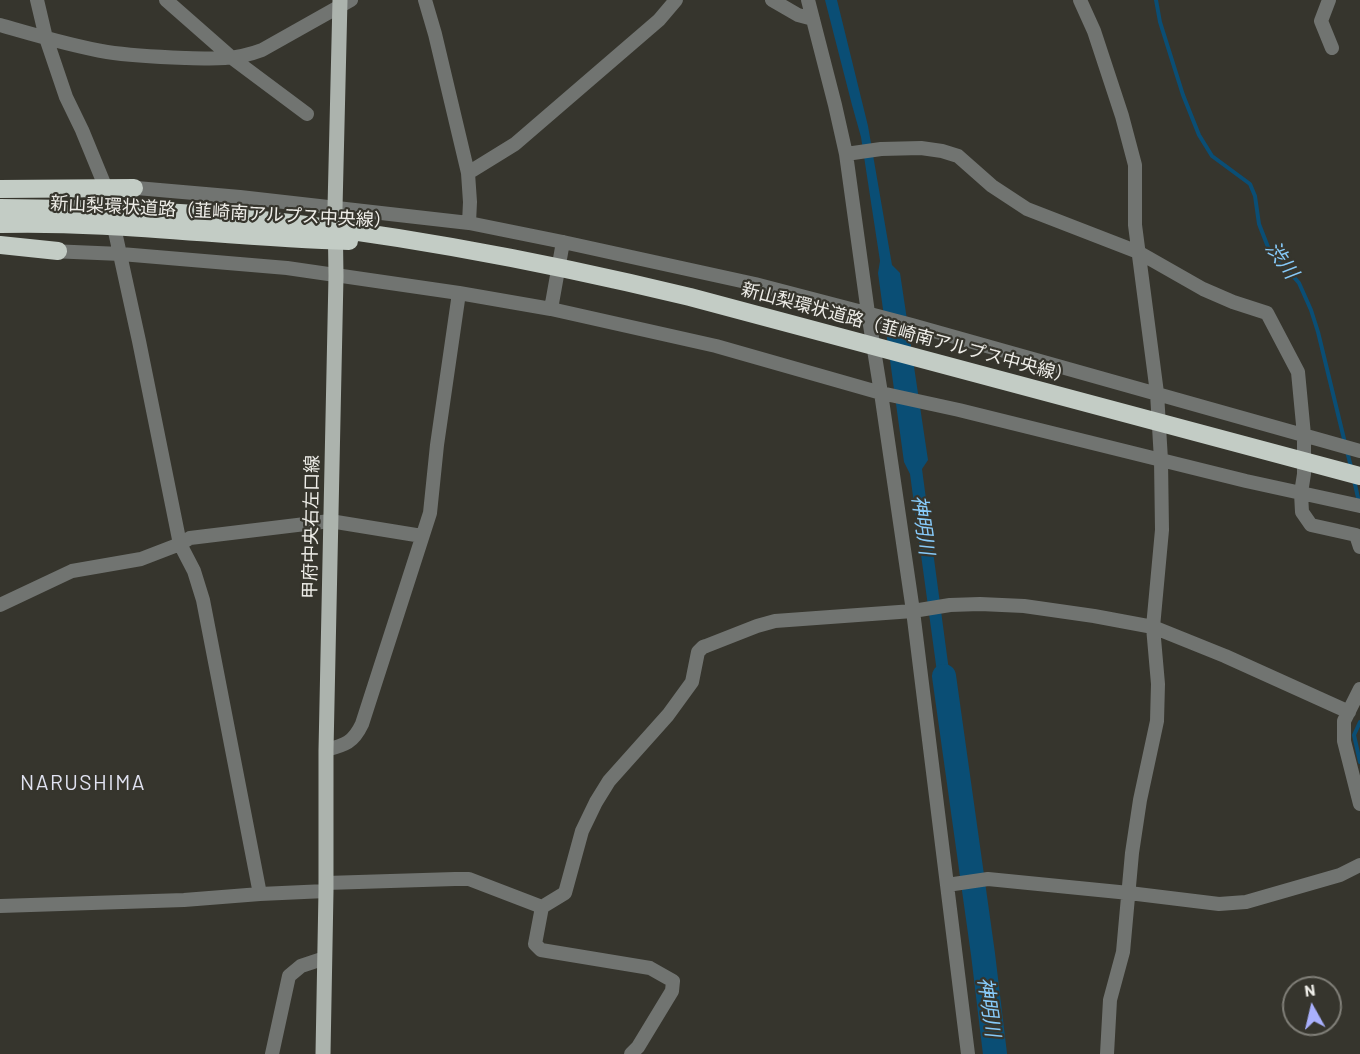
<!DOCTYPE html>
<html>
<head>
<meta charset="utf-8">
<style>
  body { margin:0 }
  #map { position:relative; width:1360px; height:1054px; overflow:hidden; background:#36352d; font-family:Barlow,sans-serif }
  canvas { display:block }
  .north { position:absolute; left:1282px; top:976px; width:60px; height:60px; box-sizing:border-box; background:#36352d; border:2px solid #807f78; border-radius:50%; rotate:352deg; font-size:16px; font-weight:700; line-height:24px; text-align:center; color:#eeede8 }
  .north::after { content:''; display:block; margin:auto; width:21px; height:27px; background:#a9b0fc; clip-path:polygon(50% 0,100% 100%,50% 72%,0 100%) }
</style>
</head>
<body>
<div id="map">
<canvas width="1360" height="1054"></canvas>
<div class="north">N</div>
</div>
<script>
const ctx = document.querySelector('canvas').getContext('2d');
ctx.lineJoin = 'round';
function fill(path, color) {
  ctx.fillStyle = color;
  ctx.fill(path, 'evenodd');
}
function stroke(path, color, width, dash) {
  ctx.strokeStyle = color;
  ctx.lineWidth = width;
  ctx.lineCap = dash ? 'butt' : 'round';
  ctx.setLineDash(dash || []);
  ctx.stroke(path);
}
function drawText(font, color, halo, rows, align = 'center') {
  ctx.font = font + ' Barlow,"Noto Sans JP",sans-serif';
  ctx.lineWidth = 4.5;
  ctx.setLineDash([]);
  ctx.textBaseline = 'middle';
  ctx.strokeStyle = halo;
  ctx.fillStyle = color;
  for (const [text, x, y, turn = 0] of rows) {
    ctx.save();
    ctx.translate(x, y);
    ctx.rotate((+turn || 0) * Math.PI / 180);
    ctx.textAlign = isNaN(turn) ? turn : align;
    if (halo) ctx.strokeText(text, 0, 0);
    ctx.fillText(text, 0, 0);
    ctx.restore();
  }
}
fill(new Path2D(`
  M825 0H837L868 126 892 265 900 273 928 460 922 469 954 708 942 709 910 474 904 462 878 273 880 261 861 137 852 105Z`), '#0a4e75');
stroke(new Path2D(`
  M1156 0 1160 22 1183 95 1199 135 1212 156 1250 184 1255 196 1259 224 1268 247 1299 283 1311 310 1318 332 1345 443
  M1347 451 1351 467
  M1354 480 1359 502
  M1360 722 1354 735 1360 762`), '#0a4e75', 4);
stroke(new Path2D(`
  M944 676 983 954 995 1054`), '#0a4e75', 24);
stroke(new Path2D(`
  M37 0 46 38 66 97 82 130 105 186 139 341 180 544 194 571 203 600 260 894
  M166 0 232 58 307 114
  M425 0 435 34 468 173 470 202 469 223
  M772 0 798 15 813 19
  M808 0 835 105 846 154 868 313 881 393 913 611 968 1054
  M1080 0 1094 31 1122 116 1135 165V225L1157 393 1161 460 1162 530 1153 627 1158 684 1157 721 1140 800 1132 853 1123 952 1110 1000 1107 1054
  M1329 0 1321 21 1332 48
  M0 25C35 35 71 46 107 52 133 56 159 57 185 58 213 59 236 60 262 50L351 0
  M846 154 881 149 921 148 942 151 958 156 992 186 1027 209 1138 252 1203 289 1233 302 1267 313 1298 372 1304 435V474L1301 493 1302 512 1311 525 1356 535 1360 547
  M468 173 515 144 659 20 676 0
  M125 187 240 197 469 223 563 242 755 284 912 325 1360 451
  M50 251 121 254 287 268 459 293 551 309 716 346 881 393 959 410 1246 481 1360 506
  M551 309 563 242
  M0 605 72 571 141 559 180 544 190 538 330 521 422 536
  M1360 689 1344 721V741L1360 804
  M326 750C345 745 353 743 362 724L430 513 437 445 459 293
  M326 883 455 879H469L542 907 565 893 582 831 596 802 609 781 668 715 692 682 698 652 703 647 706 646 757 626 775 621 913 611 950 605 980 604 1024 606 1094 616 1153 627 1225 656 1349 712
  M947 885 988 879 1129 893 1219 904 1246 902 1340 875 1360 865
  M0 906 184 900 260 894 326 891
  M542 907 535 944 541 950 650 968 673 981 672 991 638 1047 631 1054
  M272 1054 289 976 301 966 325 958`), '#717471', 14);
stroke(new Path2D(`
  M323 1054 326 891V750L336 276 335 208 340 0`), '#acb3ad', 15);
stroke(new Path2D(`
  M0 189 134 188
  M0 245 58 251`), '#c3ccc5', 18);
stroke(new Path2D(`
  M0 208C79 209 157 210 235 217 389 232 541 261 690 297L1360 476
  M0 224C117 221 233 238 349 241`), '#c3ccc5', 18);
drawText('18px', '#eeede8', '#36352d', [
  ["新山梨環状道路（韮崎南アルプス中央線）",221,212,3],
  ["新山梨環状道路（韮崎南アルプス中央線）",907,333,15],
  ["甲府中央右左口線",311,527,-89]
]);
drawText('italic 20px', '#87caf9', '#36352d', [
  ["渋川",1282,260,55],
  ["神明川",923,525,82],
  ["神明川",989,1007,82]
]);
ctx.letterSpacing = '1.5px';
drawText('21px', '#e1e3f2', '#36352d', [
  ["NARUSHIMA",83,783]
]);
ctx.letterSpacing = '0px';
</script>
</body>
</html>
